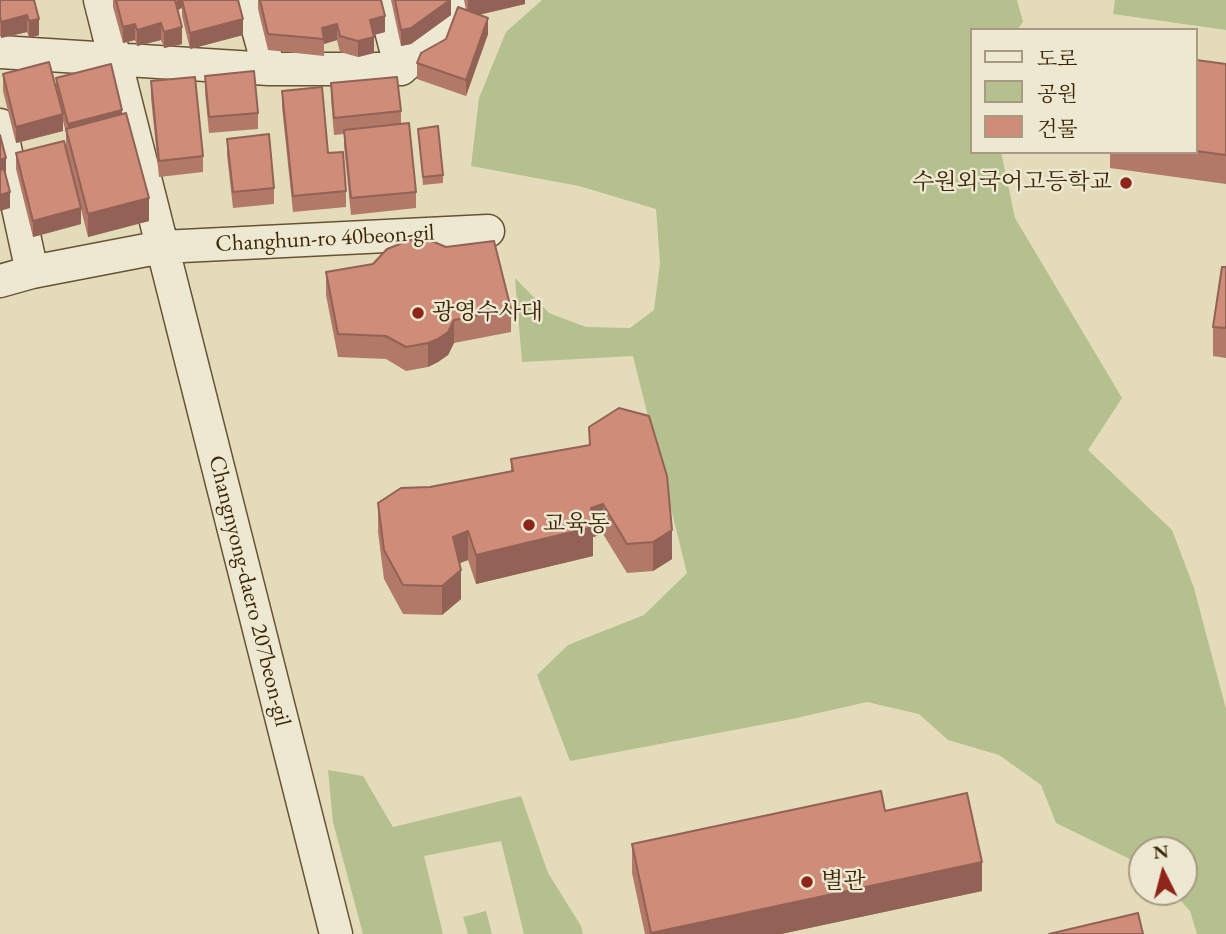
<!DOCTYPE html>
<html>
<head>
<meta charset="utf-8">
<style>
  body { margin:0 }
  #map { position:relative; width:1226px; height:934px; overflow:hidden; background:#e4dbba; font-family:"EB Garamond","Noto Serif KR",serif }
  canvas { display:block }
  .legend { position:absolute; left:970px; top:28px; width:228px; height:126px; box-sizing:border-box; background:#ede8d2; border:2px solid #a79a80; margin:0; padding:9px 12px; list-style:none; font-size:21px; color:#3e2505 }
  .legend li { display:flex; align-items:center; gap:14px; height:35px }
  .legend b { width:35px; border:2px solid #a79a80 }
  .north { position:absolute; left:1128px; top:836px; width:70px; height:70px; box-sizing:border-box; background:#ede8d2; border:2px solid #a79a80; border-radius:50%; rotate:354deg; font-size:19px; font-weight:700; line-height:28px; text-align:center; color:#3e2505 }
  .north::after { content:''; display:block; margin:auto; width:24px; height:32px; background:#8f2418; clip-path:polygon(50% 0,100% 100%,50% 72%,0 100%) }
</style>
</head>
<body>
<div id="map">
<canvas width="1226" height="934"></canvas>
<ul class="legend">
<li><b style="height:9px;background:#ede8d2"></b>도로</li>
<li><b style="height:19px;background:#b5c08f"></b>공원</li>
<li><b style="height:19px;background:#cf8c79"></b>건물</li>
</ul>
<div class="north">N</div>
</div>
<script>
const ctx = document.querySelector('canvas').getContext('2d');
ctx.lineJoin = 'round';
function fill(path, color) {
  ctx.fillStyle = color;
  ctx.fill(path, 'evenodd');
}
function stroke(path, color, width, dash) {
  ctx.strokeStyle = color;
  ctx.lineWidth = width;
  ctx.lineCap = dash ? 'butt' : 'round';
  ctx.setLineDash(dash || []);
  ctx.stroke(path);
}
function drawText(font, color, halo, rows, align = 'center') {
  ctx.font = font + ' "EB Garamond","Noto Serif KR",serif';
  ctx.lineWidth = 5;
  ctx.setLineDash([]);
  ctx.textBaseline = 'middle';
  ctx.strokeStyle = halo;
  ctx.fillStyle = color;
  for (const [text, x, y, turn = 0] of rows) {
    ctx.save();
    ctx.translate(x, y);
    ctx.rotate((+turn || 0) * Math.PI / 180);
    ctx.textAlign = isNaN(turn) ? turn : align;
    if (halo) ctx.strokeText(text, 0, 0);
    ctx.fillText(text, 0, 0);
    ctx.restore();
  }
}
fill(new Path2D(`
  M542 0H1017L1023 22 1017 30H972V152H1001L1015 218 1122 398 1088 450 1172 530 1194 588 1226 709V934H1197L1190 911 1173 892H1184V850H1142V865L1056 823 1041 785 999 755 948 740 919 714 867 702 792 719 570 761 537 675 568 645 644 615 687 573 633 356 522 362 515 278 549 313 586 327 630 328 654 310 660 263 656 209 579 186 471 166 479 98 506 32Z
  M1115 0H1226V30L1113 14Z
  M328 770 363 776 393 827 521 796 548 873 581 926 583 934H524L501 841 424 856 443 934H363L333 822Z
  M486 911 492 934H468L463 917Z`), '#b5c08f');
const minor = new Path2D(`
  M100 0 336 934
  M250 0 269 69
  M383 0 401 69
  M0 52 269 69H401L458 18 454 0
  M0 125 32 272
  M0 281 32 272 162 247 488 231`);
stroke(minor, '#685232', 35);
stroke(minor, '#ede8d2', 32);
fill(new Path2D(`
  M0 0H34L39 35 29 38 27 32 1 38 0 33Z
  M113 0H238L243 35 190 49 182 16V8L178 10 182 44 164 48 161 40 137 46 135 40 123 43 113 7Z
  M258 0H381L385 32 374 35V53L358 57 340 52 337 40 324 44V56L268 50 258 9Z
  M391 0H451V15L411 44 401 46Z
  M464 0H525V4L479 15 488 34 466 96 417 79V63L446 39 466 10Z
  M1196 60 1226 64V184L1110 168V152H1196Z
  M3 74 56 88V78L122 114 149 221 88 237 81 209V224L33 237 16 169V153L66 151V133L63 121V131L16 143 3 91Z
  M205 76 258 113V129L209 133 205 92Z
  M151 81 203 156V172L159 177 151 98Z
  M331 83 401 111V124L416 192V208L351 215 344 146V134L334 135 331 99Z
  M282 91 346 191V207L293 212 282 107Z
  M418 129 443 175V183L423 185Z
  M227 139 274 188V204L233 208 227 155Z
  M1226 267V358L1213 356V327Z
  M326 272 511 309V332L454 343 448 355 438 362 428 367 406 371 386 359 338 357 326 295Z
  M589 427 672 559 653 571 627 573 603 534 593 537V556L476 584 468 560 459 563 461 599 442 615 403 614 384 579 378 532V503L430 487 511 471V459L589 445Z
  M632 844 982 891 781 934H645L632 873Z`), '#b27868');
fill(new Path2D(`
  M177 0H182V8L177 10Z
  M450 0H451V15L411 44 401 46V30Z
  M468 0H525V4L468 17Z
  M27 15V32L1 38V22Z
  M385 16V32L370 36V20Z
  M488 18V34L466 96V80Z
  M39 19V35L29 38V21Z
  M243 19V35L190 49V33Z
  M161 23V40L137 46V30Z
  M135 24V40L123 43V27Z
  M337 24V40L324 44 322 28Z
  M182 27V44L164 48V32Z
  M374 37V53L358 57V41Z
  M122 110V126L68 136V124Z
  M63 114V131L16 143V127Z
  M6 158V175L0 176V160Z
  M10 192V208L0 211V195Z
  M149 198V221L88 237V214Z
  M81 208V224L33 237V221Z
  M454 320V343L448 355 438 362 428 367V343Z
  M603 504V534L593 537V556L476 584V555Z
  M672 530V559L653 571V542Z
  M468 531V560L453 566V537Z
  M461 570V599L442 615V586Z
  M982 862V891L781 934H651V933Z`), '#916255');
const building = new Path2D(`
  M0 0H34L39 19 29 21 27 15 1 22 0 17Z
  M116 0H175L182 27 164 32 161 23 137 30 135 24 123 27Z
  M182 0H238L243 19 190 33Z
  M260 0H381L385 16 370 20 374 37 358 41 340 36 337 24 322 28 324 39 268 34Z
  M395 0H450L411 28 401 30Z
  M458 7 488 18 466 80 417 63 421 53 446 39Z
  M1196 60 1226 64V155L1196 151Z
  M49 62 63 114 16 127 3 74Z
  M111 64 122 110 68 124 56 78Z
  M254 71 258 113 209 117 205 76Z
  M195 77 203 156 159 161 151 81Z
  M397 77 401 111 334 118 331 83Z
  M322 87 328 153 343 152 346 191 293 196 282 91Z
  M126 113 149 198 88 214 66 129Z
  M409 123 416 192 351 198 344 130Z
  M438 126 443 175 423 177 418 129Z
  M269 134 274 188 233 192 227 139Z
  M0 135 6 158 0 160Z
  M64 141 81 208 33 221 16 153Z
  M4 169 10 192 0 195V170Z
  M420 236 446 247 494 241 511 309 454 320 448 332 438 339 428 343 406 347 386 336 338 334 326 272 373 264 387 249Z
  M1222 267H1226V328L1213 327Z
  M619 408 649 416 667 476 672 530 653 542 627 544 603 504 591 508 593 527 476 555 468 531 453 537 461 570 442 586 403 585 384 550 378 503 401 488 430 487 513 471 511 459 590 445 589 427Z
  M881 791 885 811 967 793 982 862 651 933 632 844Z
  M1138 913 1143 934H1049Z`);
fill(building, '#cf8c79');
stroke(building, '#916255', 2);
for (const [x, y, r, color] of [
  [1126,183,7,"#8f2418"],
  [418,313,7,"#8f2418"],
  [529,525,7,"#8f2418"],
  [807,882,7,"#8f2418"]
]) {
  const dot = new Path2D();
  dot.arc(x, y, r, 0, 2 * Math.PI);
  ctx.fillStyle = color;
  ctx.fill(dot);
  stroke(dot, '#ede8d2', 2.5);
}
drawText('23px', '#3e2505', '#ede8d2', [
  ["수원외국어고등학교",1112,183,"right"],
  ["광영수사대",432,313],
  ["교육동",543,525],
  ["별관",821,882]
], 'left');
drawText('23px', '#3e2505', '#ede8d2', [
  ["Changhun-ro 40beon-gil",325,239,-3],
  ["Changnyong-daero 207beon-gil",249,591,76]
]);
</script>
</body>
</html>
